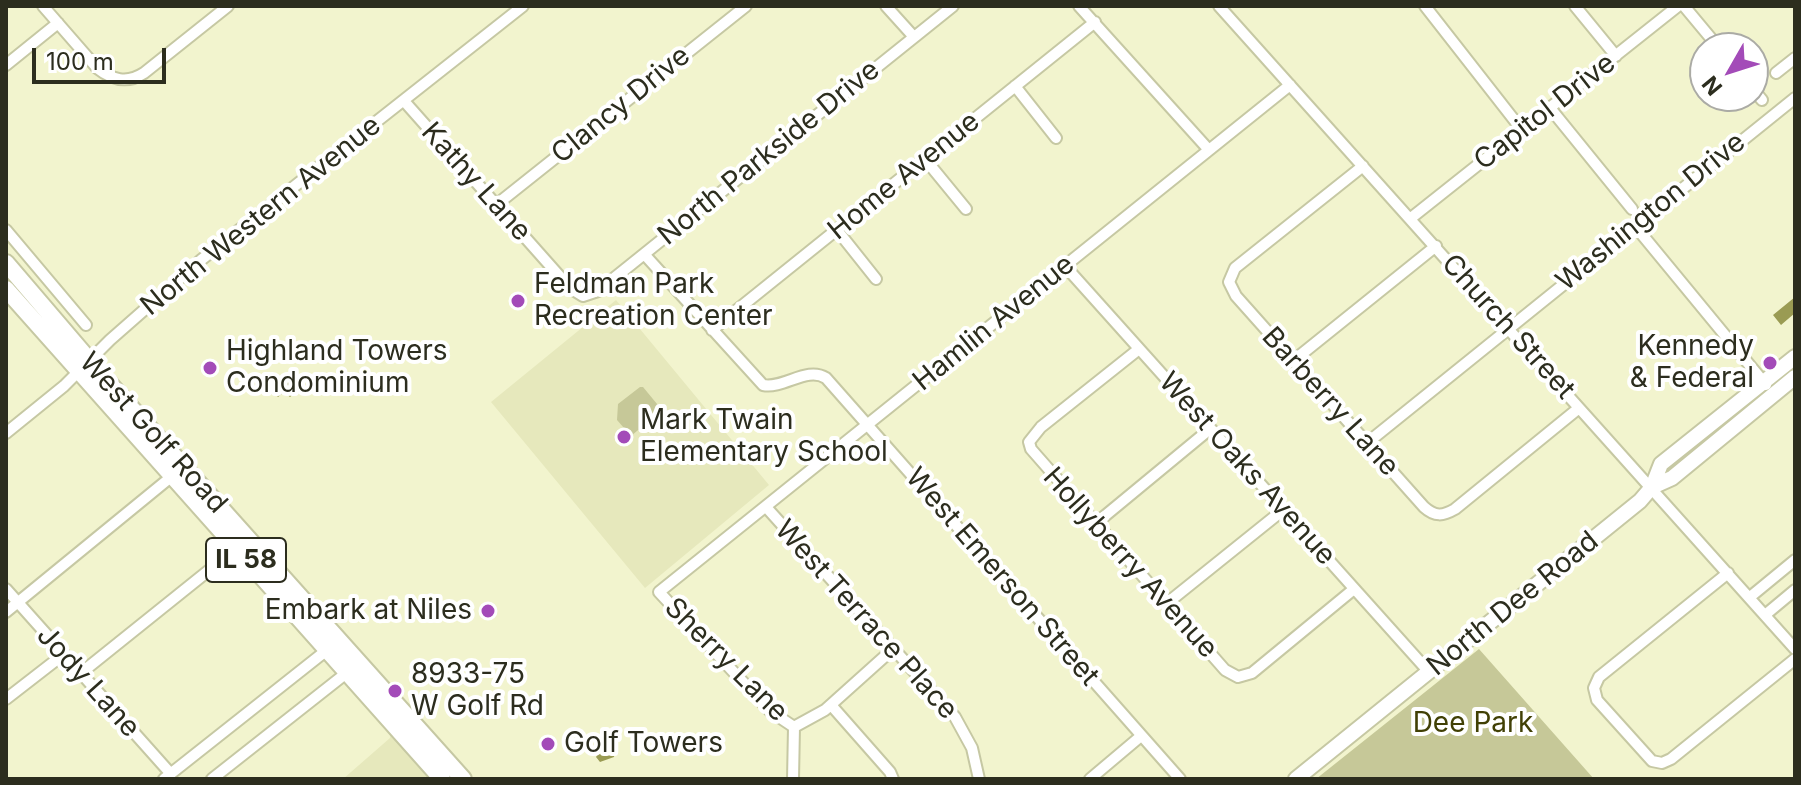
<!DOCTYPE html>
<html>
<head>
<meta charset="utf-8">
<style>
  body { margin:0 }
  #map { position:relative; width:1801px; height:785px; overflow:hidden; background:#f2f4ce; font-family:Inter,sans-serif }
  canvas { display:block }
  .frame { position:absolute; inset:0; border:8px solid #2c2d1e; pointer-events:none }
  .north { position:absolute; left:1689px; top:32px; width:80px; height:80px; box-sizing:border-box; background:#fff; border:2px solid #ababa5; border-radius:50%; rotate:231deg; font-size:22px; font-weight:700; line-height:32px; text-align:center; color:#2c2d1e }
  .north::after { content:''; display:block; margin:auto; width:28px; height:36px; background:#a34bb8; clip-path:polygon(50% 0,100% 100%,50% 72%,0 100%) }
  .scale { position:absolute; left:32px; top:48px; width:134px; height:36px; box-sizing:border-box; border:4px solid #2c2d1e; border-top:0; padding-left:10px; font-size:24px; line-height:28px; white-space:nowrap; color:#2c2d1e; -webkit-text-stroke:6px #fff; paint-order:stroke }
</style>
</head>
<body>
<div id="map">
<canvas width="1801" height="785"></canvas>
<div class="frame"></div>
<div class="north">N</div>
<div class="scale">100 m</div>
</div>
<script>
const ctx = document.querySelector('canvas').getContext('2d');
ctx.lineJoin = 'round';
function fill(path, color) {
  ctx.fillStyle = color;
  ctx.fill(path, 'evenodd');
}
function stroke(path, color, width, dash) {
  ctx.strokeStyle = color;
  ctx.lineWidth = width;
  ctx.lineCap = dash ? 'butt' : 'round';
  ctx.setLineDash(dash || []);
  ctx.stroke(path);
}
function drawText(font, color, halo, rows, align = 'center') {
  ctx.font = font + ' Inter,sans-serif';
  ctx.lineWidth = 8;
  ctx.setLineDash([]);
  ctx.textBaseline = 'middle';
  ctx.strokeStyle = halo;
  ctx.fillStyle = color;
  for (const [text, x, y, turn = 0] of rows) {
    ctx.save();
    ctx.translate(x, y);
    ctx.rotate((+turn || 0) * Math.PI / 180);
    ctx.textAlign = isNaN(turn) ? turn : align;
    if (halo) ctx.strokeText(text, 0, 0);
    ctx.fillText(text, 0, 0);
    ctx.restore();
  }
}
fill(new Path2D(`
  M616 300 769 485 645 588 491 402Z
  M391 730 435 779H343L390 738Z`), '#e6e8bc');
fill(new Path2D(`
  M640 387H643L662 410 631 436 617 420 618 404Z
  M1479 649 1594 779H1316Z`), '#c6c898');
fill(new Path2D(`
  M1795 297V313L1781 325 1773 315Z
  M283 375 296 382V392L290 397 284 392 278 397 273 391 279 386 277 380Z
  M606 741 616 745 614 757 600 762 596 757Z`), '#9a9b53');
const street = new Path2D(`
  M43 6 97 68C112 80 127 84 144 73L228 6
  M886 6 914 37
  M1079 6 1209 150
  M1219 6 1795 649
  M1425 6 1522 130
  M1575 6 1616 56
  M1684 6 1719 48
  M6 65 58 23
  M1776 73 1795 58
  M1015 86 1056 138
  M1753 89 1762 100
  M404 101 570 288 583 296 598 291 953 6
  M1550 108 1632 209
  M925 159 966 209
  M1363 166 1235 268 1229 282 1236 296 1424 507C1435 517 1443 516 1455 509L1579 408
  M496 205 746 6
  M1411 218 1678 6
  M1635 226 1766 385
  M6 230 86 325
  M837 230 876 279
  M644 254 763 385C784 389 807 366 826 378L1180 779
  M1065 266 1429 672
  M712 330 1095 22
  M1139 349 1041 427 1029 442 1031 449 1225 670 1238 677 1252 673 1354 589
  M1293 361 1436 246
  M6 433 64 386 110 340 201 260 523 6
  M1367 443 1795 98
  M766 507 955 717 972 748 979 779
  M1095 524 1210 429
  M1728 573 1599 677 1594 688 1597 700 1652 761 1662 763 1671 759 1795 659
  M6 589 171 774
  M1750 597 1795 560
  M1166 604 1283 510
  M6 612 171 477
  M1765 615 1795 590
  M81 673 238 547
  M6 699 64 654
  M831 705 890 772 893 779
  M794 727 770 711 659 592 1290 85
  M794 727 825 710 893 649
  M164 779 327 650
  M212 779 349 671
  M793 779 794 727
  M1090 779 1141 736`);
const secondary = new Path2D(`
  M1652 487 1672 478 1795 377
  M1296 779 1640 501 1652 487 1661 464 1795 357`);
const primary = new Path2D(`
  M6 263 106 380 463 779
  M6 289 442 779`);
stroke(street, '#c6c8a3', 14);
stroke(secondary, '#c6c8a3', 18);
stroke(primary, '#c6c8a3', 20);
stroke(street, '#fff', 10);
stroke(secondary, '#fff', 14);
stroke(primary, '#fff', 16);
for (const [x, y, r, color] of [
  [518,301,8,"#a34bb8"],
  [1770,363,8,"#a34bb8"],
  [210,368,8,"#a34bb8"],
  [624,437,8,"#a34bb8"],
  [488,611,8,"#a34bb8"],
  [395,691,8,"#a34bb8"],
  [548,744,8,"#a34bb8"]
]) {
  const dot = new Path2D();
  dot.arc(x, y, r, 0, 2 * Math.PI);
  ctx.fillStyle = color;
  ctx.fill(dot);
  stroke(dot, '#fff', 3);
}
for (const [x, y, w] of [
  [246,560,80]
]) {
  const box = new Path2D();
  box.roundRect(x - w / 2, y - 22, w, 44, 6);
  ctx.fillStyle = '#fff';
  ctx.fill(box);
  stroke(box, '#2c2d1e', 2);
}
drawText('bold 26px', '#2c2d1e', null, [
  ["IL 58",246,560]
]);
drawText('28px', '#2c2d1e', '#fff', [
  ["Clancy Drive",621,105,-39],
  ["Capitol Drive",1545,112,-38],
  ["North Parkside Drive",769,153,-39],
  ["Home Avenue",904,176,-39],
  ["Kathy Lane",476,182,48],
  ["Washington Drive",1651,212,-39],
  ["North Western Avenue",261,216,-39],
  ["Hamlin Avenue",994,323,-39],
  ["Church Street",1508,327,48],
  ["Barberry Lane",1330,402,48],
  ["West Golf Road",153,433,48],
  ["West Oaks Avenue",1247,469,48],
  ["Hollyberry Avenue",1130,563,48],
  ["West Emerson Street",1002,577,49],
  ["North Dee Road",1513,604,-39],
  ["West Terrace Place",866,620,48],
  ["Sherry Lane",726,660,45],
  ["Jody Lane",88,682,48]
]);
drawText('28px', '#2c2d1e', '#fff', [
  ["Feldman Park",534,285],
  ["Recreation Center",534,317],
  ["Kennedy",1754,347,"right"],
  ["& Federal",1754,379,"right"],
  ["Highland Towers",226,352],
  ["Condominium",226,384],
  ["Mark Twain",640,421],
  ["Elementary School",640,453],
  ["Embark at Niles",472,611,"right"],
  ["8933-75",411,675],
  ["W Golf Rd",411,707],
  ["Golf Towers",564,744]
], 'left');
drawText('28px', '#414005', '#fff', [
  ["Dee Park",1473,724]
]);
</script>
</body>
</html>
